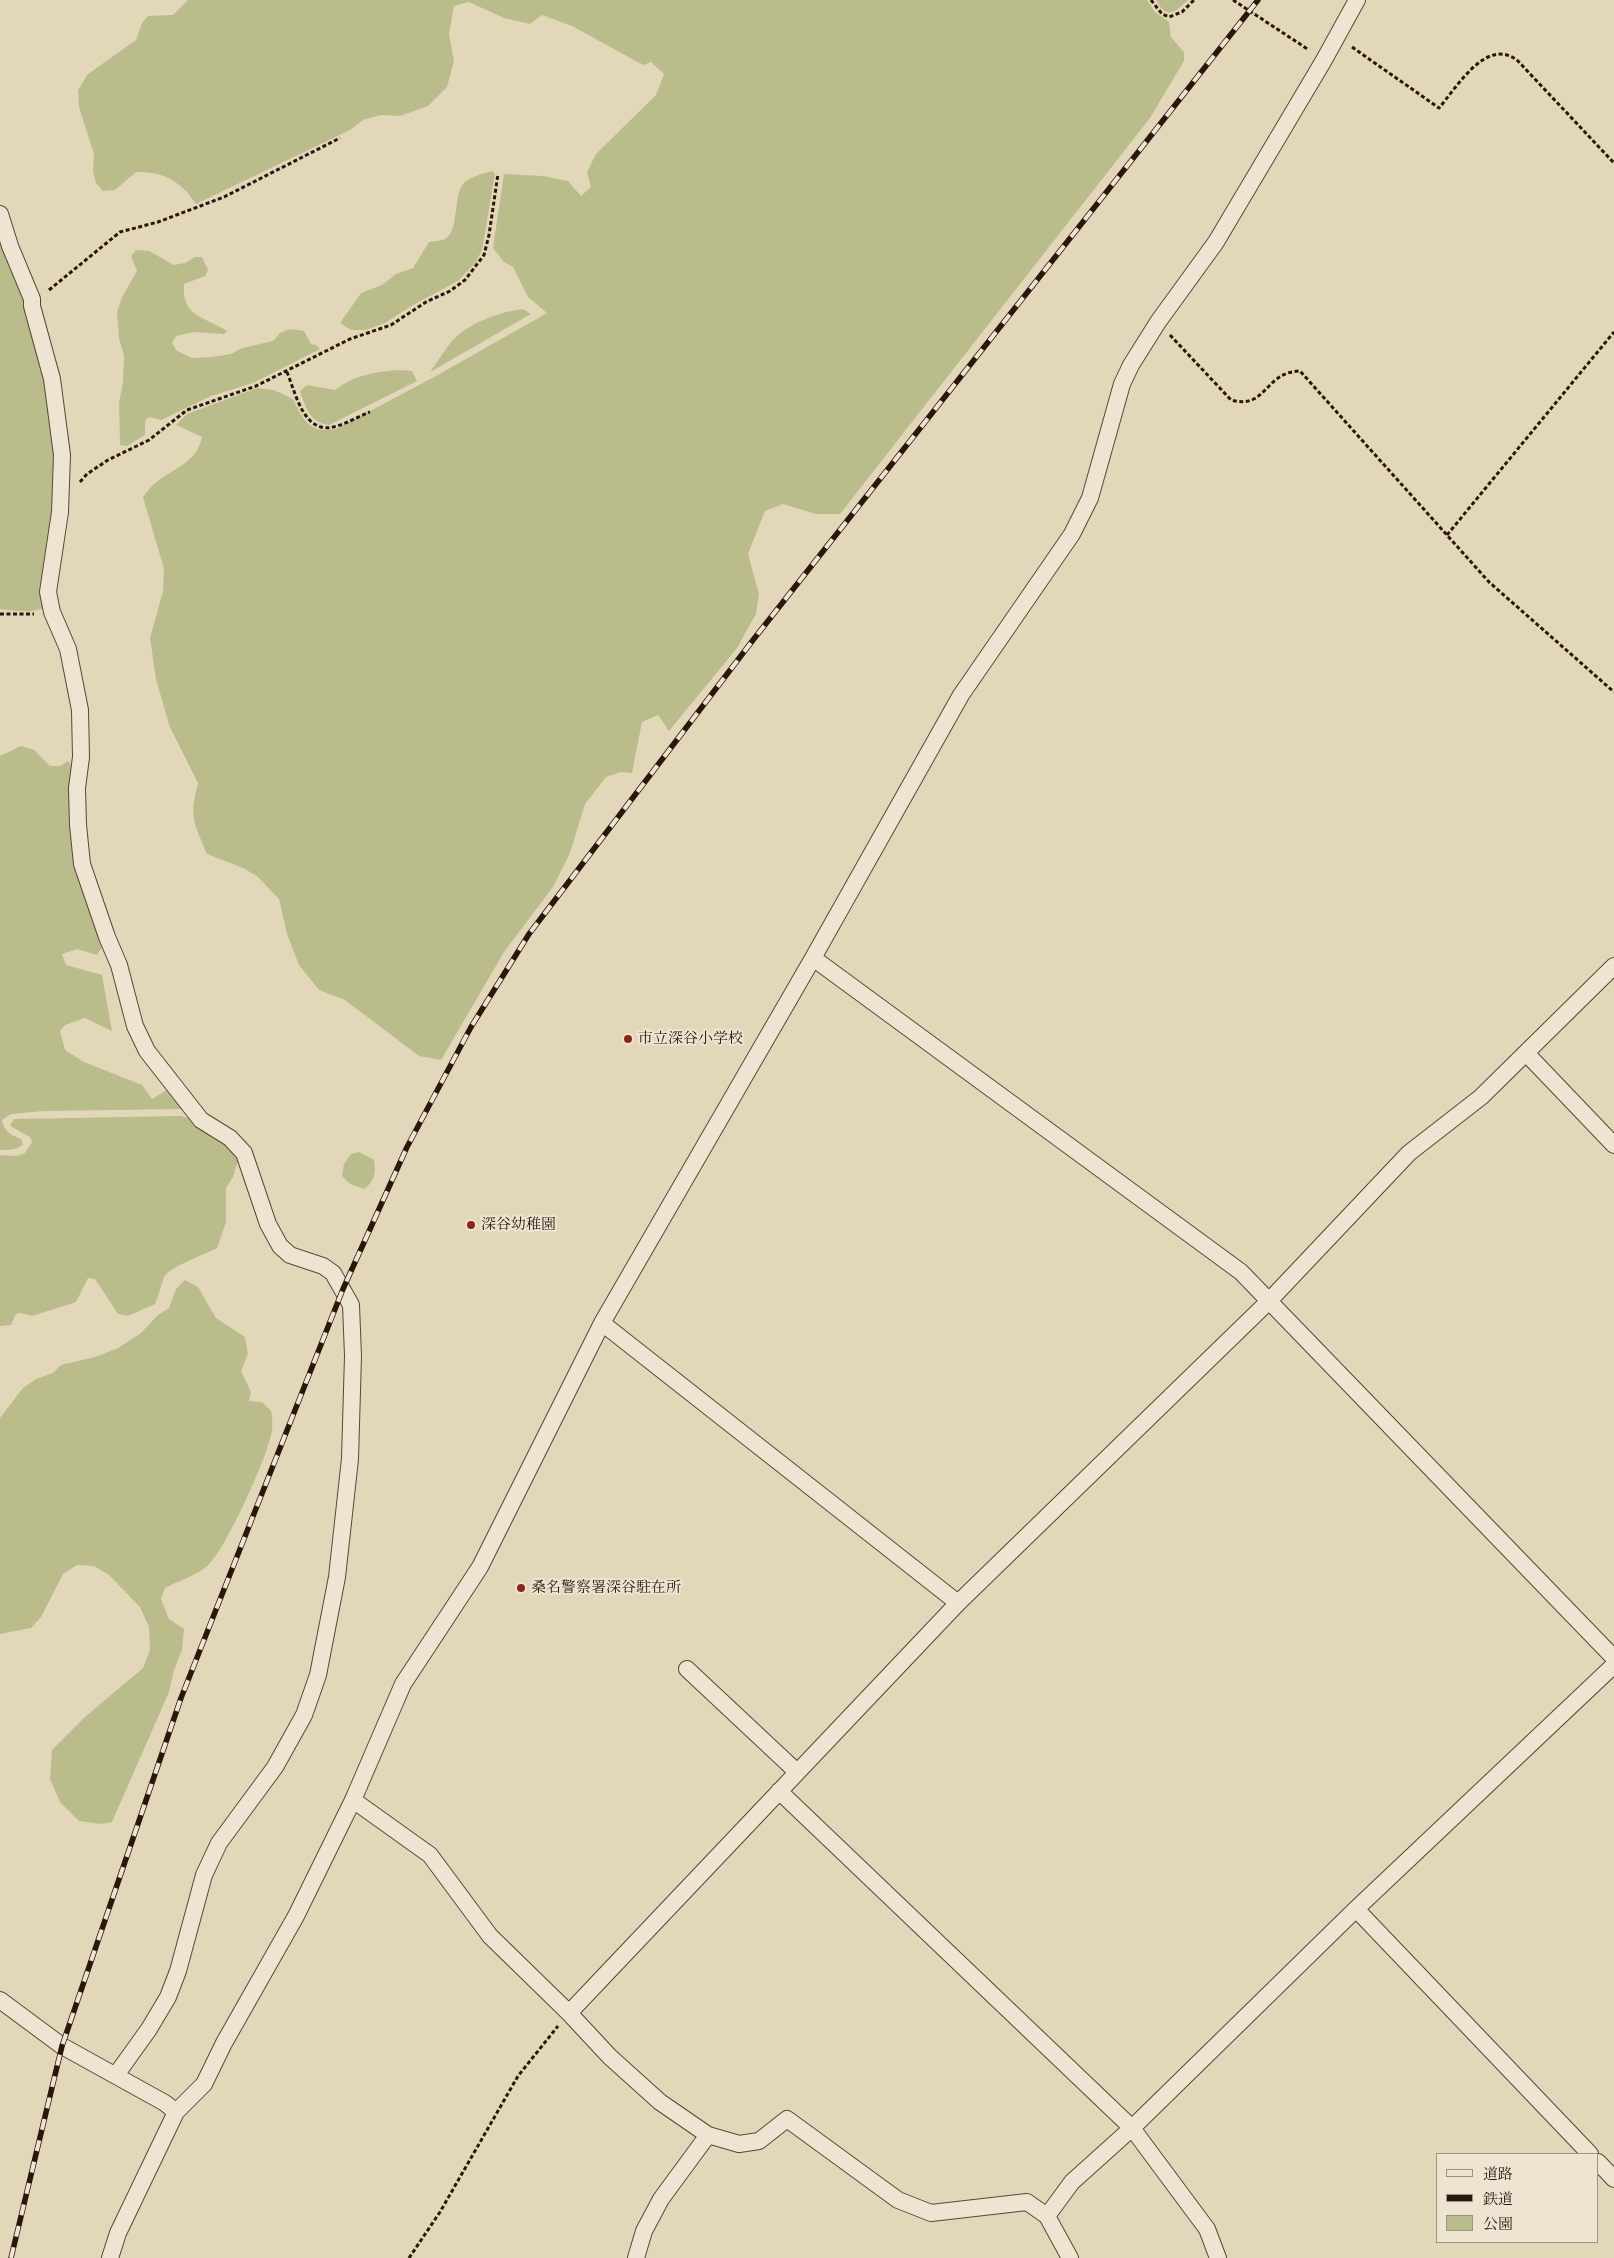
<!DOCTYPE html>
<html>
<head>
<meta charset="utf-8">
<style>
  body { margin:0 }
  #map { position:relative; width:1614px; height:2258px; overflow:hidden; background:#e3d7ba; font-family:"IM FELL French Canon","Noto Serif JP",serif }
  canvas { display:block }
  .legend { position:absolute; left:1436px; top:2153px; width:162px; height:90px; box-sizing:border-box; background:#ede5d2; border:1px solid #9f9382; margin:0; padding:6px 9px; list-style:none; font-size:15px; color:#2b170a }
  .legend li { display:flex; align-items:center; gap:10px; height:25px }
  .legend b { width:25px; border:1px solid #9f9382 }
</style>
</head>
<body>
<div id="map">
<canvas width="1614" height="2258"></canvas>
<ul class="legend">
<li><b style="height:6px;background:#ede5d2"></b>道路</li>
<li><b style="height:6px;background:#2b170a"></b>鉄道</li>
<li><b style="height:14px;background:#babd8b"></b>公園</li>
</ul>
</div>
<script>
const ctx = document.querySelector('canvas').getContext('2d');
ctx.lineJoin = 'round';
function fill(path, color) {
  ctx.fillStyle = color;
  ctx.fill(path, 'evenodd');
}
function stroke(path, color, width, dash) {
  ctx.strokeStyle = color;
  ctx.lineWidth = width;
  ctx.lineCap = dash ? 'butt' : 'round';
  ctx.setLineDash(dash || []);
  ctx.stroke(path);
}
function drawText(font, color, halo, rows, align = 'center') {
  ctx.font = font + ' "IM FELL French Canon","Noto Serif JP",serif';
  ctx.lineWidth = 4;
  ctx.setLineDash([]);
  ctx.textBaseline = 'middle';
  ctx.strokeStyle = halo;
  ctx.fillStyle = color;
  for (const [text, x, y, turn = 0] of rows) {
    ctx.save();
    ctx.translate(x, y);
    ctx.rotate((+turn || 0) * Math.PI / 180);
    ctx.textAlign = isNaN(turn) ? turn : align;
    if (halo) ctx.strokeText(text, 0, 0);
    ctx.fillText(text, 0, 0);
    ctx.restore();
  }
}
fill(new Path2D(`
  M188 0H1147L1155 12 1169 22 1171 37 1184 52V61L1150 118 840 514H816L783 504 765 511 748 554 759 594 756 614 737 648 669 731 658 715 642 722 632 773 621 772 606 777 585 804 570 853 553 887 504 952 441 1060 419 1056 345 1000 319 990 299 965 287 934 279 899 257 876 243 868 207 854C194 823 189 817 198 783L169 725 156 679 150 638 163 591 164 569 143 497C146 493 149 489 153 485 170 469 197 464 202 437L176 425 187 414 257 388 274 390 293 399C303 420 310 434 336 429L436 376 547 313 528 297 513 267 504 262 493 248 504 174 543 176 568 181 581 196 591 187 587 172 596 154 656 95 664 74 651 62 643 65 572 26 542 15 530 24 504 18 469 2 454 6 449 34 454 61 447 87 428 106 400 116 381 115 363 120 350 130 196 204C182 182 163 171 136 172L115 190 103 191 96 183 93 172 94 154 79 107 78 90 88 74 136 40 142 23 148 16 173 15Z
  M1156 0H1188C1174 13 1167 20 1156 0Z
  M492 171 495 174 482 250 476 262 458 281 413 305 385 323 366 330H351L340 323 361 293 382 285 396 274 413 268 429 242C434 241 441 241 445 239 459 232 453 197 463 184 470 176 483 174 492 171Z
  M0 226 29 300 48 381 58 454 44 608C31 613 14 611 0 609Z
  M136 250 149 251 174 265 185 263 195 257H202L208 270 205 276 184 284C182 317 203 316 227 331L224 334 194 332 176 336 172 343 177 351 192 358 212 357 231 354 242 348 273 341 280 333 290 329 304 331 311 344 316 345 320 349 253 383 211 396 161 420 149 417 145 421V435L127 446 120 445 119 403 123 382 124 356 119 338 117 312 122 297 137 271 131 256Z
  M523 309 531 314 430 372C438 361 445 349 453 340 470 322 500 312 523 309Z
  M398 370 412 371 417 381 329 425C309 422 306 408 300 391L307 385 335 390C354 375 375 372 398 370Z
  M21 746 34 750 50 766H60L68 761 74 769 73 811 105 943 97 955 77 949 62 954 66 965 102 975 112 1031 85 1018 65 1025 60 1031 65 1050 84 1062 142 1085 152 1099 170 1088 183 1109 44 1111 11 1114 2 1120C4 1131 11 1135 21 1139L23 1144C16 1151 9 1150 0 1150V756Z
  M181 1116C202 1120 223 1141 240 1154L233 1177 226 1188V1222L217 1248C206 1254 169 1267 164 1277 161 1285 159 1295 155 1304L128 1316 118 1314 95 1279 88 1278 76 1302 32 1316 21 1313 16 1314 11 1325 0 1326V1155L16 1156 25 1153 32 1142 30 1137 12 1127 10 1125 14 1119Z
  M359 1152 374 1160C376 1173 375 1181 364 1189L350 1184 342 1176 344 1164 351 1154Z
  M185 1280 198 1287 216 1318 245 1337 248 1354 241 1371 251 1392 249 1401 262 1402 271 1411C272 1417 273 1425 272 1430 269 1454 224 1554 206 1567 195 1576 178 1581 165 1588L161 1599 169 1619 184 1629 182 1650 174 1670 169 1692 112 1822 101 1824 79 1821 60 1802 50 1779 52 1750 85 1717 143 1668 150 1650 149 1627 140 1607 109 1575 94 1566 77 1565 63 1574 41 1617 31 1628 0 1634V1418L23 1388 36 1379 53 1373 61 1365 95 1357 118 1348 141 1333 158 1315 169 1308 176 1289Z`), '#babd8b');
const street = new Path2D(`
  M0 214 10 246 32 299V306L52 379 62 455 60 512 48 592 52 612 68 649 80 710 81 757 77 788 78 825 82 864 107 937 119 965 135 1026 147 1051 201 1120 230 1138 244 1153 268 1224 280 1246 290 1255 323 1266 333 1273 351 1305 353 1356 350 1459 337 1577 318 1675 304 1715 275 1767 219 1843 204 1875 178 1971 168 1997 149 2029 116 2075
  M813 958 1241 1272 1614 1658
  M1526 1053 1614 1145
  M602 1323 958 1603
  M687 1669 797 1772
  M779 1791 1132 2128 1207 2229 1218 2258
  M353 1800 430 1855 490 1936 569 2013 610 2057 660 2102 708 2135 739 2144 759 2141 787 2119 898 2200 931 2213 1027 2202 1047 2216 1070 2258
  M1356 1909 1590 2154
  M0 2000 62 2046 165 2103 176 2112
  M569 2013 958 1603 1268 1302 1409 1153 1481 1097 1614 966
  M1598 2162 1614 2179
  M1047 2216 1072 2182 1132 2128 1356 1909 1614 1665
  M110 2258 118 2233 176 2112 204 2084 224 2043 296 1916 353 1800 403 1684 480 1567 602 1323 813 958 961 695 1072 534 1090 498 1122 384 1131 365 1158 322 1216 242 1324 60 1357 0
  M636 2258 644 2231 661 2199 708 2135`);
stroke(street, '#594736', 18);
stroke(new Path2D(`
  M1151 0 1162 14 1169 17 1182 12 1194 0
  M1233 0 1309 50
  M1352 47 1439 108C1457 87 1486 37 1517 60L1614 163
  M49 290 120 232 158 222 224 197 340 138
  M1170 335 1231 400C1267 410 1264 372 1300 371L1489 582 1614 692
  M287 372C296 394 304 437 337 426 348 423 359 416 370 412
  M80 482 87 474 108 460 149 440 187 410 256 386 350 339 391 325 426 302 450 291 465 280 484 255 489 235 498 174
  M1447 535 1614 332
  M0 614H34
  M409 2258 440 2212 518 2076 558 2026`), '#2b170a', 3, [4, 2.5]);
stroke(street, '#ede5d2', 16);
const rail = new Path2D(`
  M11 2258 62 2046 181 1698 343 1289 407 1147 471 1027 529 934 753 640 1258 0`);
stroke(rail, '#2b170a', 5.5);
stroke(rail, '#ede5d2', 4, [11]);
for (const [x, y, r, color] of [
  [628,1039,5,"#8f2418"],
  [471,1225,5,"#8f2418"],
  [521,1588,5,"#8f2418"]
]) {
  const dot = new Path2D();
  dot.arc(x, y, r, 0, 2 * Math.PI);
  ctx.fillStyle = color;
  ctx.fill(dot);
  stroke(dot, '#ede5d2', 2);
}
drawText('15px', '#2b170a', '#ede5d2', [
  ["市立深谷小学校",638,1039],
  ["深谷幼稚園",481,1225],
  ["桑名警察署深谷駐在所",531,1588]
], 'left');
</script>
</body>
</html>
